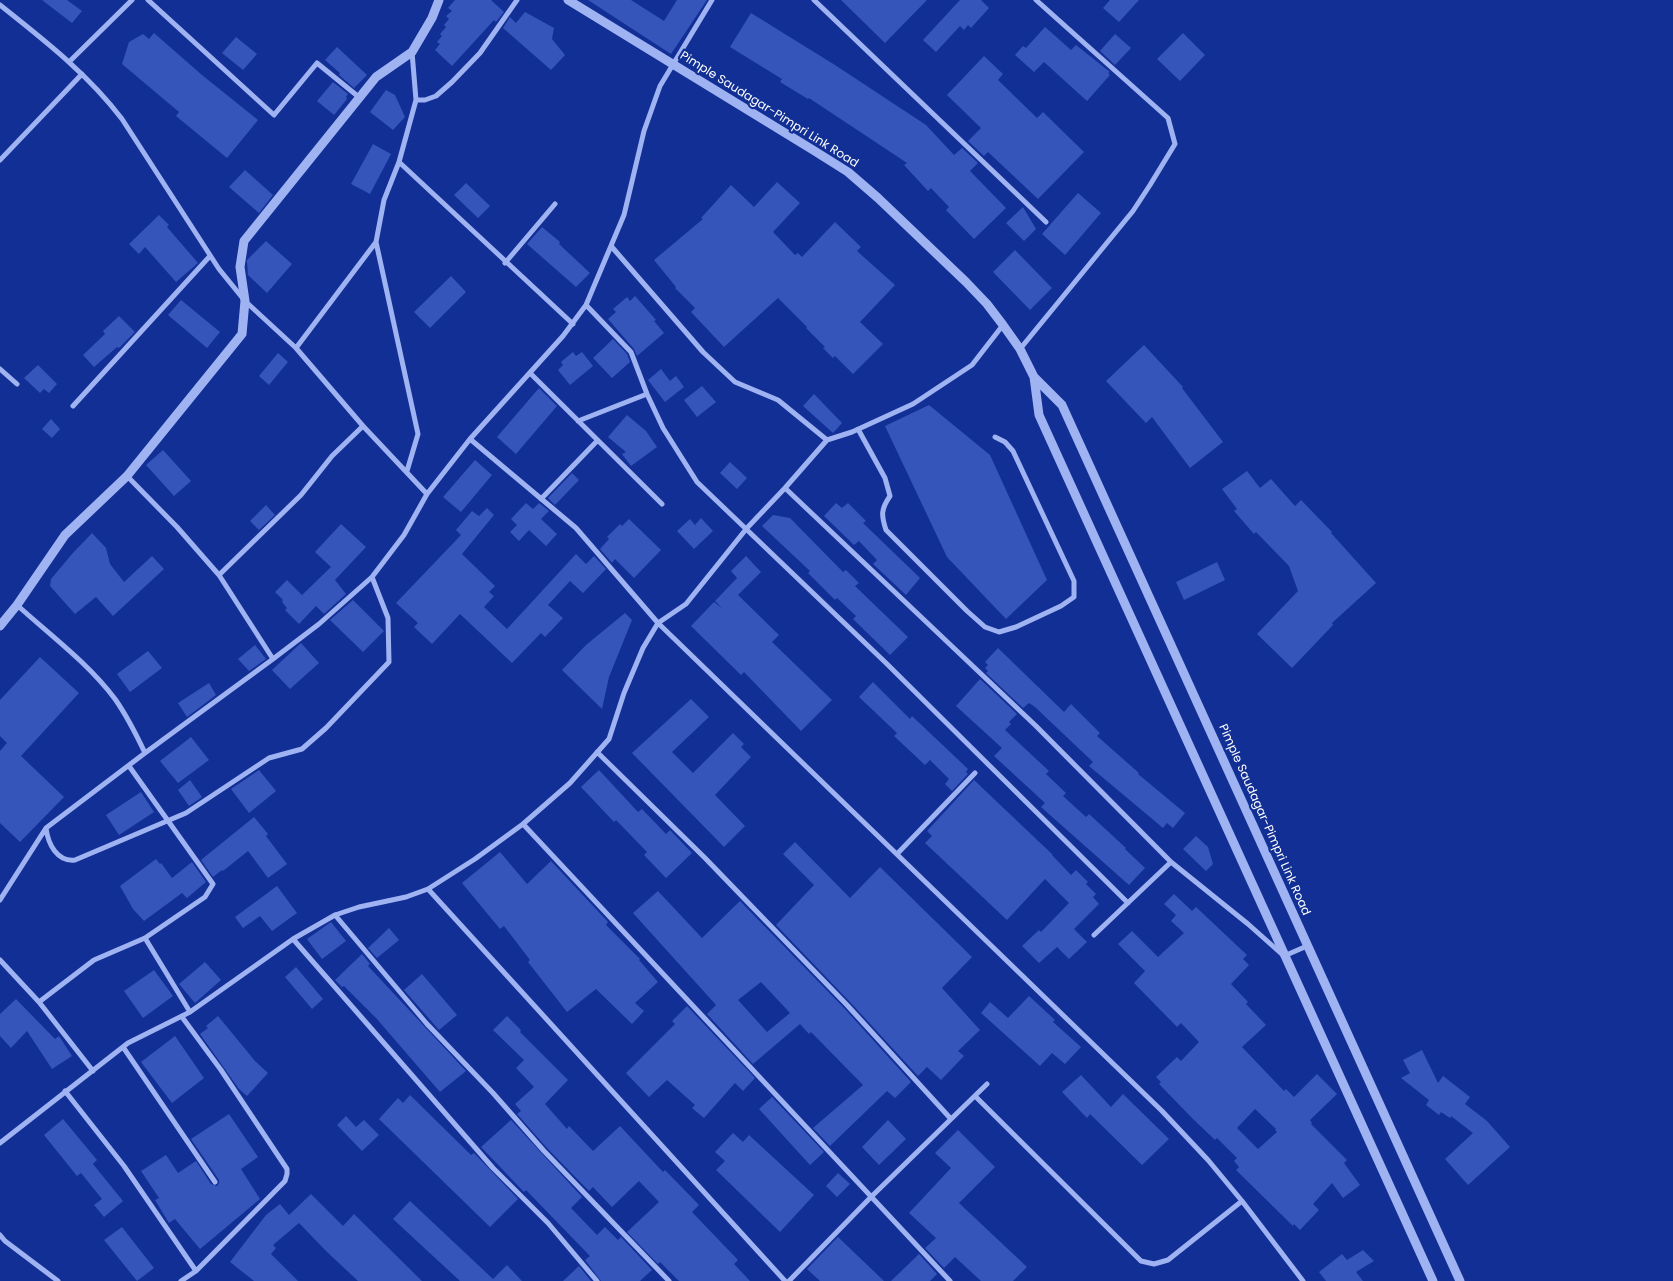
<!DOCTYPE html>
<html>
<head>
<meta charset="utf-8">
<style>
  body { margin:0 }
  canvas { display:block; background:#112f94 }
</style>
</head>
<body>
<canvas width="1673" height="1281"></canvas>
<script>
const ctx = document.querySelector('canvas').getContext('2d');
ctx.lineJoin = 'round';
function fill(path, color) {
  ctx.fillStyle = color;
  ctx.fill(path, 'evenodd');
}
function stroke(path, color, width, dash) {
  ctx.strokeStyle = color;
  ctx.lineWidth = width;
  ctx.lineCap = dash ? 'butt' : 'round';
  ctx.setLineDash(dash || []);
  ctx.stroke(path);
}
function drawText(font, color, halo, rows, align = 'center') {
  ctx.font = font + ' Poppins,sans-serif';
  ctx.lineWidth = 4.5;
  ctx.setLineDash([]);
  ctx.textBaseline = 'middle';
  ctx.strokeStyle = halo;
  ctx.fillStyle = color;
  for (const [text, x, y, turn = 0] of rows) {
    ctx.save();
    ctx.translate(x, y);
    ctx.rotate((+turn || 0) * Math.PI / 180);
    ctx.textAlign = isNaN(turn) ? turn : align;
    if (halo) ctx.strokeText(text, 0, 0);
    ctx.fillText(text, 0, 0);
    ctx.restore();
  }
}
fill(new Path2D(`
  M42 0H67L82 11 72 23Z
  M455 0H491L504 12 496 22 494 20 452 66 435 50 440 44 437 42 442 36 440 34 446 27 444 25 449 19 446 16 452 11 448 8Z
  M588 0H631L664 21 677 0H707L671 54Z
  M841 0H927L885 43Z
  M960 0H981L989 8 971 28 968 25 964 30 960 26 936 52 923 40Z
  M1110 0H1139L1119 22 1103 8Z
  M525 12 554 28 552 39 565 55 551 70 503 28 510 17 516 23Z
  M751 13 835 65 926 125 954 155 962 148 978 163 970 171 1006 208 974 239 946 210 949 207 931 188 928 191 904 165 907 163 809 98 808 99 780 82 782 79 730 47Z
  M1045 27 1071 50 1076 45 1110 72 1108 73 1110 75 1087 101 1044 62 1034 72 1015 55 1023 46 1026 48Z
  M154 33 202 75 258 120 227 158 176 116 179 112 122 64 129 42 143 34 149 39Z
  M1183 33 1205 55 1180 81 1157 59Z
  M1115 34 1131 48 1115 65 1100 51Z
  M236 37 257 54 243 70 222 53Z
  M337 47 367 75 354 88 339 75 340 73 325 60Z
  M984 56 1003 74 998 80 1037 118 1043 112 1084 152 1038 199 988 152 984 156 968 141 981 128 947 95Z
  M333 82 348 94 346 97 347 99 334 115 317 101Z
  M386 90 395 95 405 117 393 130 370 112Z
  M373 144 391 154 370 194 351 184Z
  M245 170 273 195 259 213 229 187Z
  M777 182 800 203 773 232 795 255 798 253 802 257 835 222 861 247 857 251 895 285 860 322 883 344 853 374 835 356 833 358 823 348 825 347 806 328 807 327 778 298 724 347 691 312 695 308 675 288 676 287 654 260 703 219 701 218 731 185 754 207Z
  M466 183 490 206 478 218 454 195Z
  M1078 193 1101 213 1065 255 1042 234Z
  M1023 207 1036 229 1024 241 1006 223Z
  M159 215 169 225 167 227 198 263 176 282 145 247 139 254 129 244Z
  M542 227 560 242 559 244 590 273 576 287 527 244Z
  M266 241 292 264 267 293 248 275 247 262V260Z
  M1015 250 1052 288 1030 310 993 272Z
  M451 276 466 292 430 328 414 312Z
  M635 296 656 320 654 321 664 333 637 356 634 349 608 319 616 312 613 309 627 297 630 301Z
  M181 300 220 332 207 348 168 315Z
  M119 316 135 332 119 348 117 347 94 367 83 355 105 334 103 331Z
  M613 339 627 354 630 362 612 378 593 358Z
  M1144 345 1183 387 1182 388 1223 442 1190 468 1152 417 1146 423 1106 381Z
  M573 352 576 356 582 352 593 366 570 385 558 370 563 365 561 362Z
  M278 353 288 362 269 385 259 376Z
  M38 365 57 384 49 393 44 389 40 393 24 378Z
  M661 369 670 381 676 376 684 387 665 402 648 380Z
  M702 386 716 402 697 417 684 400Z
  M539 388 557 406 516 454 497 437Z
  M814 394 842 423 833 433 803 406Z
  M929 405 990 455 1047 580 1006 619 947 557 885 426Z
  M627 415 646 431 657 447 631 466 622 454 626 452 608 437Z
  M51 419 60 429 52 438 42 429Z
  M163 450 191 481 174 496 146 465Z
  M475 460 492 475 461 512 443 497Z
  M730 462 747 478 737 489 720 473Z
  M1247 471 1260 488 1271 479 1295 506 1301 500 1332 532 1331 533 1376 583 1332 623 1333 625 1292 668 1257 634 1298 591 1289 566 1256 532 1254 534 1234 511 1237 509 1222 489Z
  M572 473 579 480 555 505 548 498Z
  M526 503 533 509 539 503 549 511 541 519 557 534 546 546 529 530 519 541 510 532 517 525 511 519Z
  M836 503 842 508 848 503 866 521 863 523 920 578 906 595 873 564 877 560 859 541 854 545 824 516Z
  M266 505 275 515 259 530 250 521Z
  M487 508 494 515 462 554 495 586 489 592 494 596 484 607 507 629 576 554 586 564 594 556 606 569 583 593 570 581 548 605 563 618 545 637 541 633 512 663 460 614 432 644 414 627 418 623 396 603 461 535 456 530 472 511 479 516Z
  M773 515 790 518 843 572 846 570 859 583 855 586 908 637 890 655 853 619 856 616 837 598 835 600 808 573 810 571 762 526Z
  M701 518 713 531 694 549 677 531 690 519 695 525Z
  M629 519 661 550 634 578 615 559 612 563 600 549 609 539 607 537 620 524 622 526Z
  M341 524 366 547 335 580 346 594 324 614 316 606 299 624 285 610 287 608 282 602 283 600 275 592 287 580 302 595 331 567 315 552Z
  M92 533 106 548 110 564 124 582 152 556 164 569 113 616 96 597 75 614 50 586 51 579 72 554Z
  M746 556 761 572 738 595 779 635 772 642 832 700 801 731 744 672 741 675 691 626 714 602 723 609 715 601 737 578 731 571Z
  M1217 562 1225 580 1184 600 1176 582Z
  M353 600 384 631 363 652 330 620Z
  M625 613 632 620 609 677 602 709 562 670 586 645Z
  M301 643 319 663 290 689 272 670Z
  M255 645 266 659 249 671 238 659Z
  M998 648 1064 712 1071 704 1100 733 1097 736 1139 773 1138 774 1185 813 1173 828 1167 823 1163 828 1089 766 1093 762 1035 707 1029 703 1023 708 986 673 988 671 985 668 988 665 985 662Z
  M148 651 162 668 130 692 117 674Z
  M40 657 79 693 21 756 64 797 20 842 0 823V751L7 743 0 736V700Z
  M980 679 1017 714 1009 722 1011 724 1005 730 1049 771 1046 774 1066 793 1063 796 1086 817 1089 814 1126 848 1125 849 1145 868 1129 885 1041 807 1045 803 994 756 1002 748 956 706Z
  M873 682 910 719 912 716 968 769 966 772 968 774 952 791 945 784 949 779 930 760 925 765 894 736 897 733 859 697Z
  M209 683 216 695 187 717 178 703Z
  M691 699 709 717 672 752 693 773 733 733 744 744 741 747 751 757 715 795 745 826 724 847 632 753Z
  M191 737 209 760 178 783 160 761Z
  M259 770 276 791 249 813 231 789Z
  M599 770 638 812 642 809 666 834 670 830 692 853 666 878 644 855 647 852 616 820 614 822 581 787Z
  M190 780 202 797 189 806 178 790Z
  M974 780 1053 855H1052L1071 875 1076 870 1088 882 1086 884 1096 894 1093 897 1099 904 1074 929 1087 942 1069 959 1057 947 1039 963 1022 946 1039 930 1041 932 1069 903 1045 879 1007 920 925 843 932 836 927 831Z
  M141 792 154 812 119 835 106 815Z
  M254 817 268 834 266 836 287 864 268 878 248 851 223 871 222 870 213 877 201 860Z
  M1196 836 1208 847 1213 864 1206 871 1183 849Z
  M795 842 850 898 880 867 972 957 942 988 980 1030 958 1051 964 1056 941 1080 927 1067 918 1076 850 1002 776 925 814 885 783 854Z
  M500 852 527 884 551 861 608 922 606 925 640 959 639 960 658 982 635 1003 644 1011 632 1024 596 989 567 1012 528 962 530 960 504 926 500 929 462 883Z
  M156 859 160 864 161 863 172 878 192 862 206 882 187 898 182 893 144 921 133 909 120 886Z
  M277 886 297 913 272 931 260 916 243 928 235 917Z
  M658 891 702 938 740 901 844 1008 911 1082 895 1098 887 1091 830 1146 813 1128 863 1085 811 1032 809 1034 800 1024 753 1064 707 1014 716 1005 633 913ZM761 982 790 1013 767 1032 738 1000Z
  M1174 894 1192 911 1196 907 1247 955 1243 959 1249 965 1231 984 1248 1002 1246 1004 1266 1025 1242 1047 1284 1091 1286 1089 1294 1097 1317 1074 1337 1094 1310 1120 1312 1123 1311 1124 1347 1160 1344 1163 1360 1185 1343 1198 1332 1183 1313 1204 1319 1210 1300 1230 1294 1224 1293 1226 1236 1170 1239 1167 1234 1161 1237 1158 1217 1138 1215 1140 1193 1119 1159 1084 1161 1082 1156 1077 1177 1057 1181 1061 1199 1042 1181 1023 1177 1027 1134 983 1145 971 1118 944 1132 931 1158 957 1184 933 1171 921 1176 915 1164 904ZM1255 1109 1276 1129 1275 1130 1277 1132 1258 1149 1237 1128Z
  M331 922 346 941 322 959 307 939Z
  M389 928 399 940 377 958 368 948Z
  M362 954 370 964 368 966 466 1071 440 1092 376 1018 344 986 342 987 335 980Z
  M205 962 221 980 195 1003 179 984Z
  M296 967 323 999 312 1009 285 977Z
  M154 970 173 996 143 1018 124 991Z
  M422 974 457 1015 439 1030 404 990Z
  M1029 996 1055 1020 1053 1022 1081 1047 1065 1064 1052 1053 1040 1066 981 1013 990 1002 1008 1018Z
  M16 999 55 1039 59 1036 72 1056 52 1069 27 1031 11 1048 0 1036V1014Z
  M687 1006 755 1078 743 1091 735 1083 704 1118 692 1108 695 1105 667 1080 649 1097 626 1073 675 1024 672 1021Z
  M218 1016 255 1061 268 1073 247 1096 239 1089 200 1034 208 1028 206 1026Z
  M507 1016 521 1030 520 1032 568 1080 545 1104 567 1129 569 1126 593 1151 620 1126 663 1172 665 1170 699 1205 692 1212 738 1260 734 1264 750 1281H679L660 1262 658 1264 627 1232 659 1202 639 1181 612 1207 593 1187 589 1191 547 1148 517 1114 521 1111 515 1104 534 1087 516 1068 524 1060 493 1030Z
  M175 1036 204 1078 172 1103 141 1062Z
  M1422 1050 1438 1083 1443 1076 1470 1097 1465 1104 1487 1121 1510 1147 1468 1185 1445 1159 1473 1133 1451 1116 1450 1118 1441 1112 1439 1115 1426 1105 1429 1100 1401 1078 1410 1073 1403 1060Z
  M1081 1075 1111 1107 1123 1094 1169 1139 1142 1165 1090 1114 1087 1118 1062 1092Z
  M410 1095 471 1155 474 1153 518 1199 490 1227 379 1119 398 1098 403 1103Z
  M772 1097 824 1152 810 1165 759 1109Z
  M229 1114 258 1157 241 1169 260 1199 200 1249 175 1219 169 1223 155 1200 159 1198 141 1171 166 1155 178 1173 196 1161 211 1184 217 1186 219 1183V1180L191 1139Z
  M346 1116 356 1127 364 1120 379 1135 362 1151 337 1125Z
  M63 1119 97 1160 93 1164 123 1201 104 1217 94 1205 102 1199 81 1173 77 1176 44 1135Z
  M511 1120 582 1197 571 1208 597 1235 605 1227 618 1240 621 1237 652 1270 640 1281H601L585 1260 590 1256 526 1190 524 1192 481 1147Z
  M888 1120 906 1139 879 1165 862 1147Z
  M958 1130 995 1167 959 1203 1027 1267 1013 1281H981L955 1257 944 1268 925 1248 936 1238 909 1213 951 1168 935 1153Z
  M733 1133 743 1142 749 1135 814 1195 780 1232 716 1170 725 1161 715 1152Z
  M838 1173 850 1184 837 1197 826 1186Z
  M311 1194 343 1226 354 1214 422 1281H358L326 1251 299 1223 273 1245 276 1248 271 1254 298 1281H254L230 1262 266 1215 280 1204 289 1215Z
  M410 1201 493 1279 507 1265 522 1281H460L393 1219Z
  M122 1227 154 1268 137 1281 104 1240Z
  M838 1237 884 1281H820L807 1269Z
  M1363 1250 1374 1261 1356 1272 1363 1281H1326L1319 1272 1342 1254 1347 1260Z
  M919 1254 937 1274 930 1281H891Z
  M579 1266 591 1281H563Z`), '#3555bb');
stroke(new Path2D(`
  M148 0 274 115 317 63 360 98
  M814 0 1046 222
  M0 5C44 40 88 74 122 119L219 269 245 301 296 348 363 426 427 494
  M70 61 132 0
  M416 100H425L436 96 452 82 480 53 517 0
  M0 160 82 74
  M399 162 573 324
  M611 246 703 352 735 382 778 400 827 440
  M505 263 555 204
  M586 305 631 352 647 394 663 428 697 482 886 663 1128 903
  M296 348 376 242
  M1020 349 1133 211 1150 185 1175 144 1168 118 1036 0
  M0 369 17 384
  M530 373 662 504
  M73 406 210 256
  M578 421 647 394
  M858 429 885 478 890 496C881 509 881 515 886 530L967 611 985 627 999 632 1016 627 1061 606 1074 597V581L1013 451 1005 442 995 437
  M470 439 576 528 658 623 1162 1111 1208 1160 1242 1201 1303 1281
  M407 471 418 434 376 242 384 200 399 162 416 100 412 52
  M127 476 177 527 219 575 273 659
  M785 488 1036 726 1171 862 1094 935
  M541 499 597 441
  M219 575 301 495 332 456 363 426
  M17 605C50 635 88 663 115 699 127 716 136 734 145 753
  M597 752 705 858 847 1005 951 1119
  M523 824 950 1281
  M46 828C48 844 57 862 75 860L186 813 269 758 302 749 326 728 389 662 388 618 372 577
  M897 854 975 773
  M1171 862 1248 924 1284 956 1307 946
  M428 889 785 1281
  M0 900 46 828 145 753 273 659 319 624 372 577 404 535 427 494 470 439 563 336 586 305 624 215 644 131 660 86 712 0
  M335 915 427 1024 493 1093 544 1151 669 1281
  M145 938 190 1012
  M293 939 493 1168 548 1223 597 1281
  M0 960 39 1002 93 1071
  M39 1002 94 960 145 938 205 897 213 884 129 766
  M123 1047 215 1182
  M65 1091 124 1166 196 1271
  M975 1096 1141 1261 1154 1264 1168 1260 1242 1201
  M0 1143 128 1043 190 1012 293 939 335 915 359 907 406 897 428 889 475 859 523 824 570 783 609 739 624 693 643 648 658 623 686 604 747 528 785 488 827 440 852 432 913 404 972 365 1003 325
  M0 1235 5 1241 58 1281
  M181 1281 196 1271 285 1181 287 1174V1169L221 1070 182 1017
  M789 1281 871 1197 987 1084`), '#9fb3f3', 5);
stroke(new Path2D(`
  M568 0 813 150 848 172 878 198 966 282 987 304 1003 325 1020 349 1034 377 1039 415 1433 1281
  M1034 377 1062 405 1460 1281
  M0 626 17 605 65 535 127 476 242 334 245 301 240 267 244 241 376 77 412 52 432 18 439 0`), '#9fb3f3', 9);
drawText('12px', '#fff', '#112f94', [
  ["Pimple Saudagar-Pimpri Link Road",769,110,32],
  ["Pimple Saudagar-Pimpri Link Road",1264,820,66]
]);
</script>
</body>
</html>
